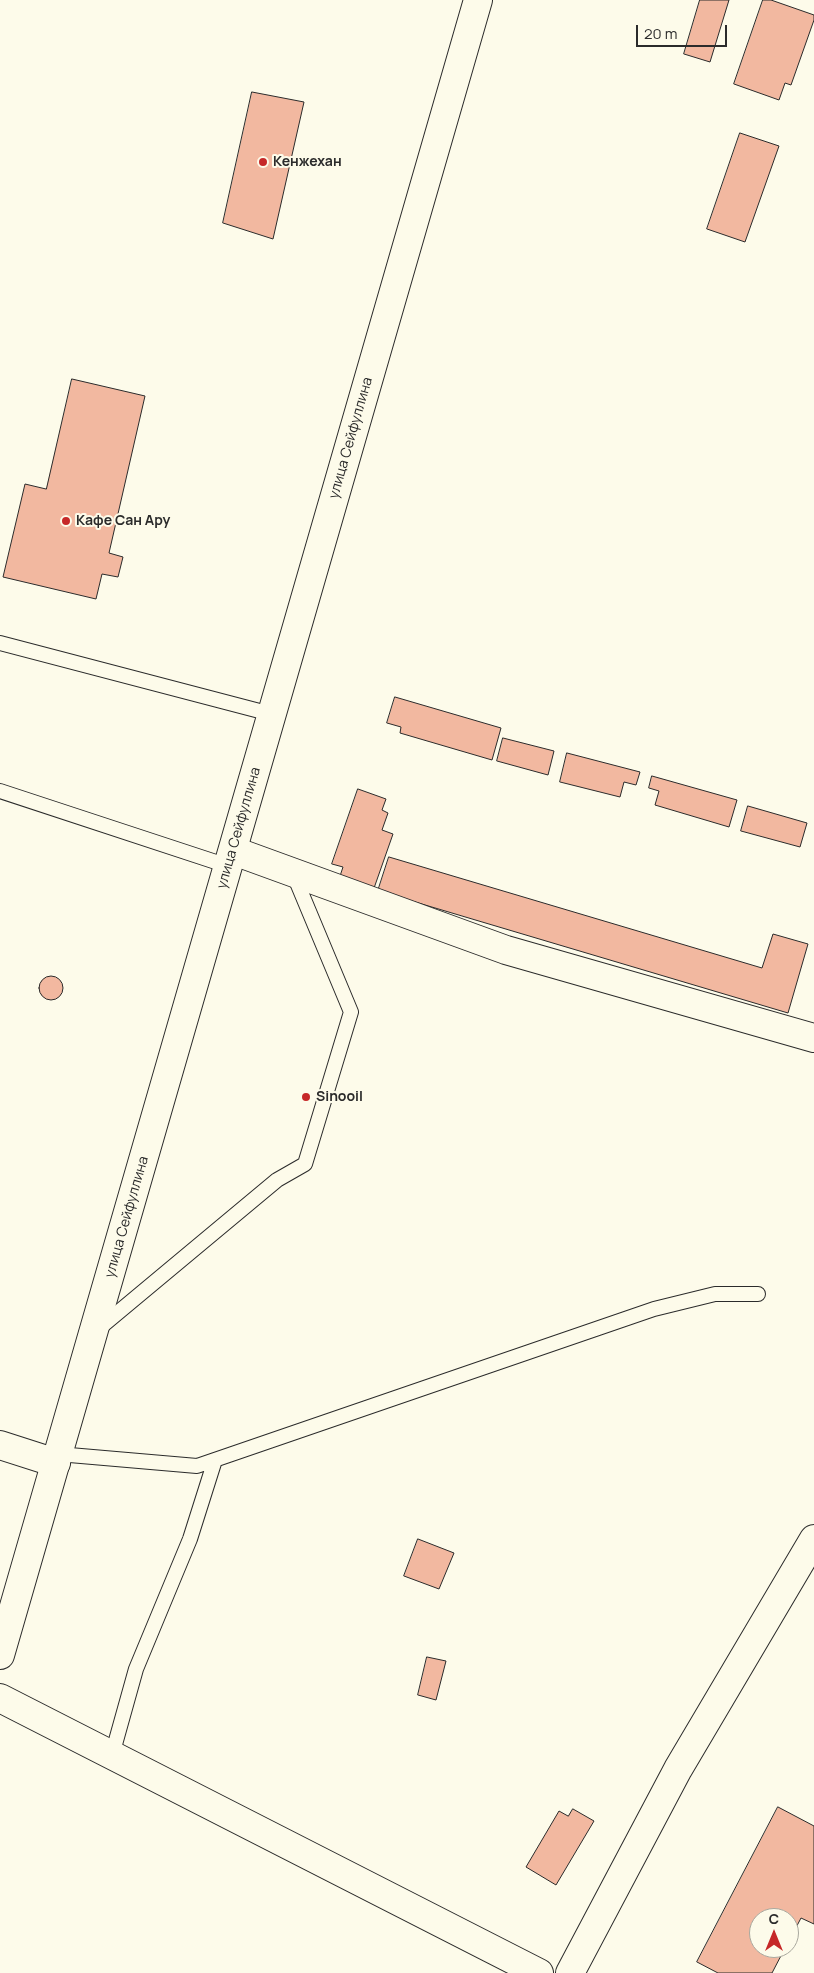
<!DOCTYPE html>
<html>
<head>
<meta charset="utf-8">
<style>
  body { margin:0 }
  #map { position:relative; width:814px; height:1973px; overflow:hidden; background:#fdfbea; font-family:Manrope,sans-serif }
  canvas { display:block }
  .north { position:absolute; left:749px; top:1908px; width:50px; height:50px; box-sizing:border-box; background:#fdfbea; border:1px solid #a9a89e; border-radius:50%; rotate:0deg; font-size:14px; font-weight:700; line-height:20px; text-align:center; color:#2b2b2b }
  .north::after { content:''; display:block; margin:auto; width:18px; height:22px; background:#c62828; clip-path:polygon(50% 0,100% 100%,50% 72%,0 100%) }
  .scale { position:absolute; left:636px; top:25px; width:91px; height:22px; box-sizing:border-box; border:2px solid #2b2b2b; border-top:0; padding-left:6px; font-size:15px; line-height:18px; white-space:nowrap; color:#2b2b2b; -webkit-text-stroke:4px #fdfbea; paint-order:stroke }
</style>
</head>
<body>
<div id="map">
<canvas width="814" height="1973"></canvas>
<div class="north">С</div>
<div class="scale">20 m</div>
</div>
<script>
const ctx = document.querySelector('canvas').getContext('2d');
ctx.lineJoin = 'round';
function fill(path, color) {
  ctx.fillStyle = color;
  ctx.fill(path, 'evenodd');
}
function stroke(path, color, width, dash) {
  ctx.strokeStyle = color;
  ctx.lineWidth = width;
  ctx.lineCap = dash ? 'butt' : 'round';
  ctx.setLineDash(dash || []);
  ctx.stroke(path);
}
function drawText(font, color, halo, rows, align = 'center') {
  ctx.font = font + ' Manrope,sans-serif';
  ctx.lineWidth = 4;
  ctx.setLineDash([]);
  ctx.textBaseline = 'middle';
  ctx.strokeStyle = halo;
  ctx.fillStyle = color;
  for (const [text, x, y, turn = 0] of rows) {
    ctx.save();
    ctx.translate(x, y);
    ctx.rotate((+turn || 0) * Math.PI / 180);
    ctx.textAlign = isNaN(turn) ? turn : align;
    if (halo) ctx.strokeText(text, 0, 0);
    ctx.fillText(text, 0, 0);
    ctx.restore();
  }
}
const building = new Path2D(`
  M700 0H729L710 62 684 54Z
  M763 0H771L814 15V20L791 85 785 83 779 100 734 84Z
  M252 92 304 102 273 239 223 223Z
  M740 133 779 146 745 242 707 229Z
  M72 379 145 396 109 553 123 557 118 577 102 574 96 599 3 577 25 484 46 489Z
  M395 697 501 728 492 760 400 733 401 727 387 723Z
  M503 738 554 751 548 775 497 761Z
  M567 753 640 772 636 785 624 782 620 797 560 782Z
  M652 776 737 800 729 827 655 805 659 791 649 788Z
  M358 789 386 799 382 810 388 813 382 830 393 834 373 891 339 879 343 867 332 864Z
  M748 806 807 823 800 847 741 831Z
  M389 857 762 968 773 934 808 944 788 1013 378 891Z
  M39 988a12 12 0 1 1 24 0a12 12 0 1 1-24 0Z
  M418 1539 454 1553 439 1589 404 1576Z
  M427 1657 446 1661 436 1700 418 1695Z
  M778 1807 814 1826V1924L801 1918 789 1941V1918H759V1948H785L772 1973H718L697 1962Z
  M573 1809 594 1821 556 1885 526 1867 559 1811 568 1816Z`);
fill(building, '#f2b8a0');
stroke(building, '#2b2b2b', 1);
const service = new Path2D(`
  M0 643 271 714
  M0 791 228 866
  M97 1330 277 1180 305 1164 351 1012 293 873
  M58 1454 197 1466 654 1309 715 1294H758
  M112 1755 136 1669 190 1539 215 1460`);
const minor = new Path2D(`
  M234 851 506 950 814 1038
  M0 1445 56 1463
  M0 1698 539 1973
  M570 1973 678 1769 814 1539`);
const primary = new Path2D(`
  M0 1655 478 0`);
stroke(service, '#2b2b2b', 16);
stroke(minor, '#2b2b2b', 30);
stroke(primary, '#2b2b2b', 30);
stroke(service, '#fdfbea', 14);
stroke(minor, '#fdfbea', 28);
stroke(primary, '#fdfbea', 28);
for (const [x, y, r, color] of [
  [263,162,5,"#c62828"],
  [66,521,5,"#c62828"],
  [306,1097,5,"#c62828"]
]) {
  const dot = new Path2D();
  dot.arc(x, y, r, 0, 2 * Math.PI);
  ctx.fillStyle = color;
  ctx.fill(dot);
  stroke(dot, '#fdfbea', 2);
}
drawText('bold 14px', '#2b2b2b', '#fdfbea', [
  ["Кенжехан",273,162],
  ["Кафе Сан Ару",76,521],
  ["Sinooil",316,1097]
], 'left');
drawText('14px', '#2b2b2b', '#fdfbea', [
  ["улица Сейфуллина",351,438,-74],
  ["улица Сейфуллина",239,828,-74],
  ["улица Сейфуллина",127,1217,-74]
]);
</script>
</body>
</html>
